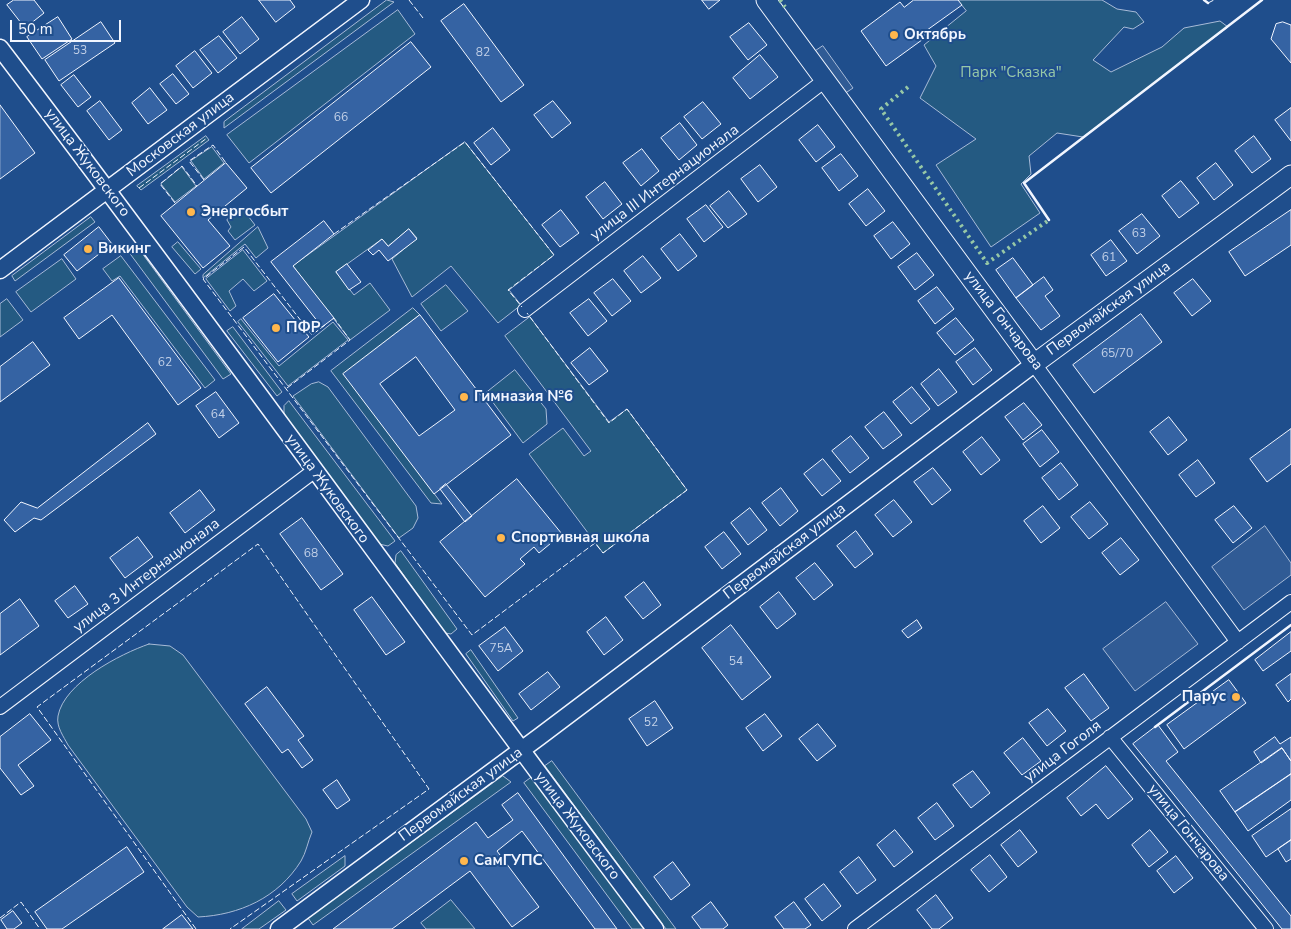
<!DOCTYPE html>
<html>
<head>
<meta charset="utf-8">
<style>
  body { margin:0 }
  #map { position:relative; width:1291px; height:929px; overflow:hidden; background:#1f4e8c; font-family:"Nunito Sans",sans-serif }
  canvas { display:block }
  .scale { position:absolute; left:10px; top:20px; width:111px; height:22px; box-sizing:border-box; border:2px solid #f2f6ff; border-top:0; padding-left:6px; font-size:15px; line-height:18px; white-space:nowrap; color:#f2f6ff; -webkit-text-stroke:4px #1f4e8c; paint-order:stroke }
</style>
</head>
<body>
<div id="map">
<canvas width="1291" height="929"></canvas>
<div class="scale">50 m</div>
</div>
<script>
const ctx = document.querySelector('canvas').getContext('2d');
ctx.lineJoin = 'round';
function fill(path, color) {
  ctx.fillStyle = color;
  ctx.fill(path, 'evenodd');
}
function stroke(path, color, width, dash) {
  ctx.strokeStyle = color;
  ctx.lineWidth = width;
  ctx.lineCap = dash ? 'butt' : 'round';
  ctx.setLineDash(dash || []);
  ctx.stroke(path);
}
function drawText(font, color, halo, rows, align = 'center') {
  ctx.font = font + ' "Nunito Sans",sans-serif';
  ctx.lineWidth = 4;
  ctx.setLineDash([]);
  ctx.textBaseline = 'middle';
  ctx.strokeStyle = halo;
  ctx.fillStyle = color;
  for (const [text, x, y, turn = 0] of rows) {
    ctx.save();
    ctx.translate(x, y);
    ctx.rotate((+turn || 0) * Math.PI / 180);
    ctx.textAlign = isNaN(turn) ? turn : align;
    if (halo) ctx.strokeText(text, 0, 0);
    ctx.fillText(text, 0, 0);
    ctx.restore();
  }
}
const green = new Path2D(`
  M387 0 394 2 224 128V122Z
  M958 0H1102L1117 9 1136 12 1144 22 1133 29 1124 27 1093 60 1111 72 1162 47 1184 28 1220 21 1228 27 1083 137 1057 133 1029 156 1031 174 1021 184 1040 213 991 247 936 165 976 139 920 98 936 66 924 45 966 11Z
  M398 10 415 34 249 163 227 135Z
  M206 136 209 140 141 190 137 186Z
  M465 142 554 255 509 290 521 305 498 323 451 266 412 297 392 259 417 238 409 229 388 246 382 239 336 272 354 295 370 283 390 310 350 340 293 266Z
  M212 147 224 163 204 179 191 161Z
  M182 167 196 186 175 202 161 184Z
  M242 208 255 225 235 240 228 231 231 227 227 220Z
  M91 217 95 222 15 281 12 276Z
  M258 227 268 248 256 258 245 244 203 278V275Z
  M178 242 201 269 195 274 172 247Z
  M136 245 231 374 223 379 128 251Z
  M243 250 267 281 254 291 243 279 229 291 236 306 230 311 206 279Z
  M121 256 215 380 205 388 120 276 112 281 103 269Z
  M62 259 76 279 31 312 16 292Z
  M446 285 468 311 441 331 421 304Z
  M7 299 23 320 0 337V304Z
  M413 308 420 315 344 374 442 504 431 503 331 371Z
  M530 317 609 422 627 409 687 490 603 553 529 454 563 428 584 456 591 451 505 336Z
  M241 319 279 366 333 322 348 340 288 386 238 322Z
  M233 327 282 392 277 396 227 331Z
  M515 370 546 409 547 424 523 443 486 393Z
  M319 382 328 387 416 506 418 518 413 528 399 538 293 396 311 384Z
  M289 401 395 541 388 546 379 544 284 415V406Z
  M401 551 457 629 451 634 445 633 395 563 396 555Z
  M149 644 170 646 183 655 306 819 312 832C308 841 306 853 301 861 278 898 239 915 198 917L187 907 68 745C64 737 56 727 58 716 64 683 120 654 149 644Z
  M471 650 518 718 513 721 466 654Z
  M552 761 676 929H666L545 766Z
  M503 776 511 782 313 925 308 918Z
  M532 777 645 929H632L524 783Z
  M345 856V866L297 901 292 894Z
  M451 900 475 929H426L421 923Z
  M279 901 286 910 259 929H242Z`);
fill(green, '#245a82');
stroke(green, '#a8bbd7', 1);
const parking = new Path2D(`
  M823 46 853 88 844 94 814 52Z
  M1265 526 1291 563V575L1244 610 1212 567Z
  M1166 602 1198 644 1135 691 1103 649Z`);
fill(parking, '#305b95');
stroke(parking, '#a8bbd7', 1);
const building = new Path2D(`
  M14 0H34L44 13 25 28 7 5Z
  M259 0H290L295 7 276 22Z
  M702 0H720L709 9Z
  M914 0H958L962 5 923 33 926 37 886 66 861 31 900 2 904 7Z
  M464 4 524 85 501 102 441 21Z
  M58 17 72 39 42 59 27 37Z
  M242 17 259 39 240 54 223 32Z
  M101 22 115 43 59 81 45 60Z
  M1283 22 1291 25V63L1271 39 1276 24Z
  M749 23 767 45 748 60 730 37Z
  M219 36 237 58 218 73 200 50Z
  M411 42 431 67 271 193 251 168Z
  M195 51 212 73 193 88 176 66Z
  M760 55 778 77 750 99 733 78Z
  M173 74 189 94 176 104 160 84Z
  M74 75 91 97 78 107 61 85Z
  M150 88 167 110 148 124 132 103Z
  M100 101 122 130 109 140 87 111Z
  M553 101 571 123 552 138 534 115Z
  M703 102 721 124 702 139 684 117Z
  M0 105 35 153 0 179Z
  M1291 108V141L1275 120Z
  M680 123 697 145 679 160 661 138Z
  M818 125 835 147 816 162 799 140Z
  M493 128 510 150 491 165 474 143Z
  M1254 136 1271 159 1252 173 1235 151Z
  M642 149 659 171 641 186 623 163Z
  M841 154 858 176 839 191 822 168Z
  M226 163 247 188 208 220 230 246 203 268 161 216Z
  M1216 163 1233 185 1214 200 1197 178Z
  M760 165 777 187 758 202 741 179Z
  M1181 181 1199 203 1179 218 1162 196Z
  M605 182 622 204 603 219 586 197Z
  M868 189 885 211 866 226 849 204Z
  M729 191 747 214 728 228 710 206Z
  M706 205 723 227 704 242 687 219Z
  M561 210 579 233 560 247 542 225Z
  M1291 210V245L1245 276 1229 252Z
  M1142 214 1160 236 1137 254 1119 231Z
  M324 221 334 234 293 266 334 318 322 327 271 262Z
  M893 222 910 244 891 259 874 236Z
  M99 227 112 244 77 271 64 255Z
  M409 229 417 239 388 261 379 250 373 255 368 250 382 239 388 246Z
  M680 234 697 256 678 271 661 249Z
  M1111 240 1127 261 1106 276 1091 255Z
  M917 253 934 275 915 290 898 267Z
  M643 256 661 278 641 293 624 271Z
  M1013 258 1033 285 1016 298 996 270Z
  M347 264 361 282 349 290 336 272Z
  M1044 277 1053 290 1045 296 1060 316 1041 330 1016 298Z
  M119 278 201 388 178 405 112 315 79 339 64 318Z
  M613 279 631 301 612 316 594 293Z
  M1193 279 1211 301 1192 316 1174 293Z
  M937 287 954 309 935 324 918 301Z
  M274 294 309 337 278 362 243 318Z
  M589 299 607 321 588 336 570 313Z
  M1141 314 1162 342 1094 393 1073 365Z
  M420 315 511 435 434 494 343 374ZM416 357 455 410 419 436 380 384Z
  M956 318 974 340 955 355 937 333Z
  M33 342 50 365 0 402V367Z
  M590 348 608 371 589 385 571 363Z
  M975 348 992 370 973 385 956 362Z
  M939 369 957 392 938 406 921 384Z
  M912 387 930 409 911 424 893 402Z
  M216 392 239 423 219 438 196 406Z
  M1024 403 1042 425 1023 440 1005 417Z
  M884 412 902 435 883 449 865 427Z
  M1169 417 1187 440 1168 455 1150 432Z
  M148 423 156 434 41 520 34 518 15 532 4 520 21 502 37 508Z
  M1291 429V464L1267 482 1250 459Z
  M1042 430 1059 452 1040 467 1023 444Z
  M851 436 869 458 850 473 832 451Z
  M982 437 1000 460 981 475 963 452Z
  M823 459 841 481 822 496 804 474Z
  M1198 460 1215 483 1196 497 1179 475Z
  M1061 463 1078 485 1059 500 1042 478Z
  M933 468 951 490 932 505 914 482Z
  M517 479 562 534 539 553 534 547 520 559 525 564 485 597 440 542Z
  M446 484 472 516 465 522 440 489Z
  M781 488 798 511 780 526 762 503Z
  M200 490 215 510 185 533 170 513Z
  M894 500 912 522 893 537 875 515Z
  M1090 502 1108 524 1089 539 1071 517Z
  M1043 506 1060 528 1041 543 1024 521Z
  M1234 506 1252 528 1233 543 1215 520Z
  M750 508 767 530 748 545 731 523Z
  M302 518 343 574 321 590 280 534Z
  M856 531 873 554 855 568 837 546Z
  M724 532 741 554 722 569 705 547Z
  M138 537 153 557 125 578 110 558Z
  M1121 538 1139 560 1120 575 1102 553Z
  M815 563 833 585 814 600 796 578Z
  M644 582 661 605 643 619 625 597Z
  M75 586 88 604 68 618 55 601Z
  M779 592 796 614 777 629 760 607Z
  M372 597 405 642 386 655 354 610Z
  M20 599 39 626 0 655V614Z
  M606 617 623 640 604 655 587 632Z
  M917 620 922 628 908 638 902 631Z
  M731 625 771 677 742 700 702 648Z
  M505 627 523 651 498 671 479 646Z
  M1291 632V651L1263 671 1255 660Z
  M548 672 560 687 531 710 519 694Z
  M1084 674 1109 708 1091 721 1065 688Z
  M1291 674V699L1288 702 1276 685Z
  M1229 680 1246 703 1184 749 1167 725Z
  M267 687 304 736 298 740 313 760 302 768 288 749 282 753 245 704Z
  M655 701 673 728 647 746 629 719Z
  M1048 709 1066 731 1047 746 1029 723Z
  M30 714 51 740 18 765 34 786 21 795 0 768V737Z
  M765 714 782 736 763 751 746 728Z
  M818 724 836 746 817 761 799 739Z
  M1158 725 1178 752 1166 761 1291 916V929H1282L1133 744Z
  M1275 737 1280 744 1291 737V761L1282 748 1261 763 1254 752Z
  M1023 738 1041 761 1022 775 1004 753Z
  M1282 748 1291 761V774L1235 812 1220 791Z
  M1106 766 1133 799 1108 819 1096 804 1081 816 1067 798Z
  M973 771 990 793 971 808 953 785Z
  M1291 774V800L1248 831 1235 812Z
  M337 780 350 800 337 809 323 790Z
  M518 793 617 929H595L522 831 497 851 539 907 512 927 470 871 392 929H333L476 822 488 838 513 820 502 805Z
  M937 803 954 826 935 840 918 818Z
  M1291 809V840L1266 857 1252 836Z
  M895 830 913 852 894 867 877 845Z
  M1020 830 1037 852 1018 867 1001 845Z
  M1150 830 1168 852 1149 867 1132 845Z
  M1291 840V859L1286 862 1278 849Z
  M127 847 144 872 62 929H47L35 912Z
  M990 855 1007 877 989 892 971 870Z
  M1176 856 1193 878 1174 893 1157 871Z
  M859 857 876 880 857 894 840 872Z
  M673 862 690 885 671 900 654 877Z
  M824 884 841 906 822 921 805 899Z
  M936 895 953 918 939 929H932L917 910Z
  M711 902 728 925 723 929H701L692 917Z
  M794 902 811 925 805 929H784L775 917Z
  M13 911 22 923 14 929H7L1 920Z
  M182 915 193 929H163Z`);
fill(building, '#3563a3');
stroke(building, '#f2f6ff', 1);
const minor = new Path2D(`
  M525 310 824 81
  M1034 364 1238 642
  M0 707 314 471
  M1110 737 1266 929
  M855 929 1291 602`);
const tertiary = new Path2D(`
  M0 48C222 339 435 637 655 929
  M0 270 361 0
  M279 929 539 737 1034 364`);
const secondary = new Path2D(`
  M766 0 1034 364 1291 175`);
stroke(minor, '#f2f6ff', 16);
stroke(tertiary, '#f2f6ff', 19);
stroke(secondary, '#f2f6ff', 21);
stroke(minor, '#1f4e8c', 14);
stroke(tertiary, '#1f4e8c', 16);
stroke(secondary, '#1f4e8c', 19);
stroke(new Path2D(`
  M780 0 785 7
  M908 87 881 109 987 263 1049 220`), '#97c8a6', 4, [2.5, 4]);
stroke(new Path2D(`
  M409 0 423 18
  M1208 3 1214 0
  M204 180 189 161 213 145 226 163
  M139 188 207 138
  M175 203 160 184 182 166 197 186
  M334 234 465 142 554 255 508 290 522 307
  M325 325 312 335 244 247 203 279 472 635 595 543 603 553 687 490 627 409 609 423 527 313
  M287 388 350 340 334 318 331 320
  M0 918 21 902 40 929
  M196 929 37 707 258 544 429 789 230 929`), '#f2f6ff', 1, [6, 2.5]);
stroke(new Path2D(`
  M1204 0 1208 3
  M1049 220 1024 183 1262 0
  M1155 727 1291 625`), '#f2f6ff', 2.5);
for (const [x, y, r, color] of [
  [894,35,5,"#ffb74d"],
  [191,212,5,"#ffb74d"],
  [88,249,5,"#ffb74d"],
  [276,328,5,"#ffb74d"],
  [464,397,5,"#ffb74d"],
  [501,538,5,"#ffb74d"],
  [1236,697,5,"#ffb74d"],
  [464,861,5,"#ffb74d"]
]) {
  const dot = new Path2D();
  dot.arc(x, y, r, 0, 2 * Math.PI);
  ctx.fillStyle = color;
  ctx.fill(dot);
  stroke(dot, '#1f4e8c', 2);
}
drawText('12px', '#c3d1e8', null, [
  ["53",80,51],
  ["82",483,53],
  ["66",341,118],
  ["63",1139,234],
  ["61",1109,258],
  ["65/70",1117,354],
  ["62",165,363],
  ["64",218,415],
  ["68",311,554],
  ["75А",501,649],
  ["54",736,662],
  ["52",651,723]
]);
drawText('bold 15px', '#f2f6ff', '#1f4e8c', [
  ["Октябрь",904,35],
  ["Энергосбыт",201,212],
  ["Викинг",98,249],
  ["ПФР",286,328],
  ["Гимназия №6",474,397],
  ["Спортивная школа",511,538],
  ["Парус",1226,697,"right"],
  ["СамГУПС",474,861]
], 'left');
drawText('15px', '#97c8a6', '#1f4e8c', [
  ["Парк \"Сказка\"",1011,73]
]);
drawText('15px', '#f2f6ff', '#1f4e8c', [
  ["Московская улица",181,135,-37],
  ["улица Жуковского",87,163,53],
  ["улица III Интернационала",665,183,-37],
  ["Первомайская улица",1109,309,-36],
  ["улица Гончарова",1003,321,53],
  ["улица Жуковского",327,489,54],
  ["Первомайская улица",785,552,-37],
  ["улица 3 Интернационала",147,576,-37],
  ["улица Гоголя",1063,752,-37],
  ["Первомайская улица",461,795,-36],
  ["улица Жуковского",577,826,53],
  ["улица Гончарова",1188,833,51]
]);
</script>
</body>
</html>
